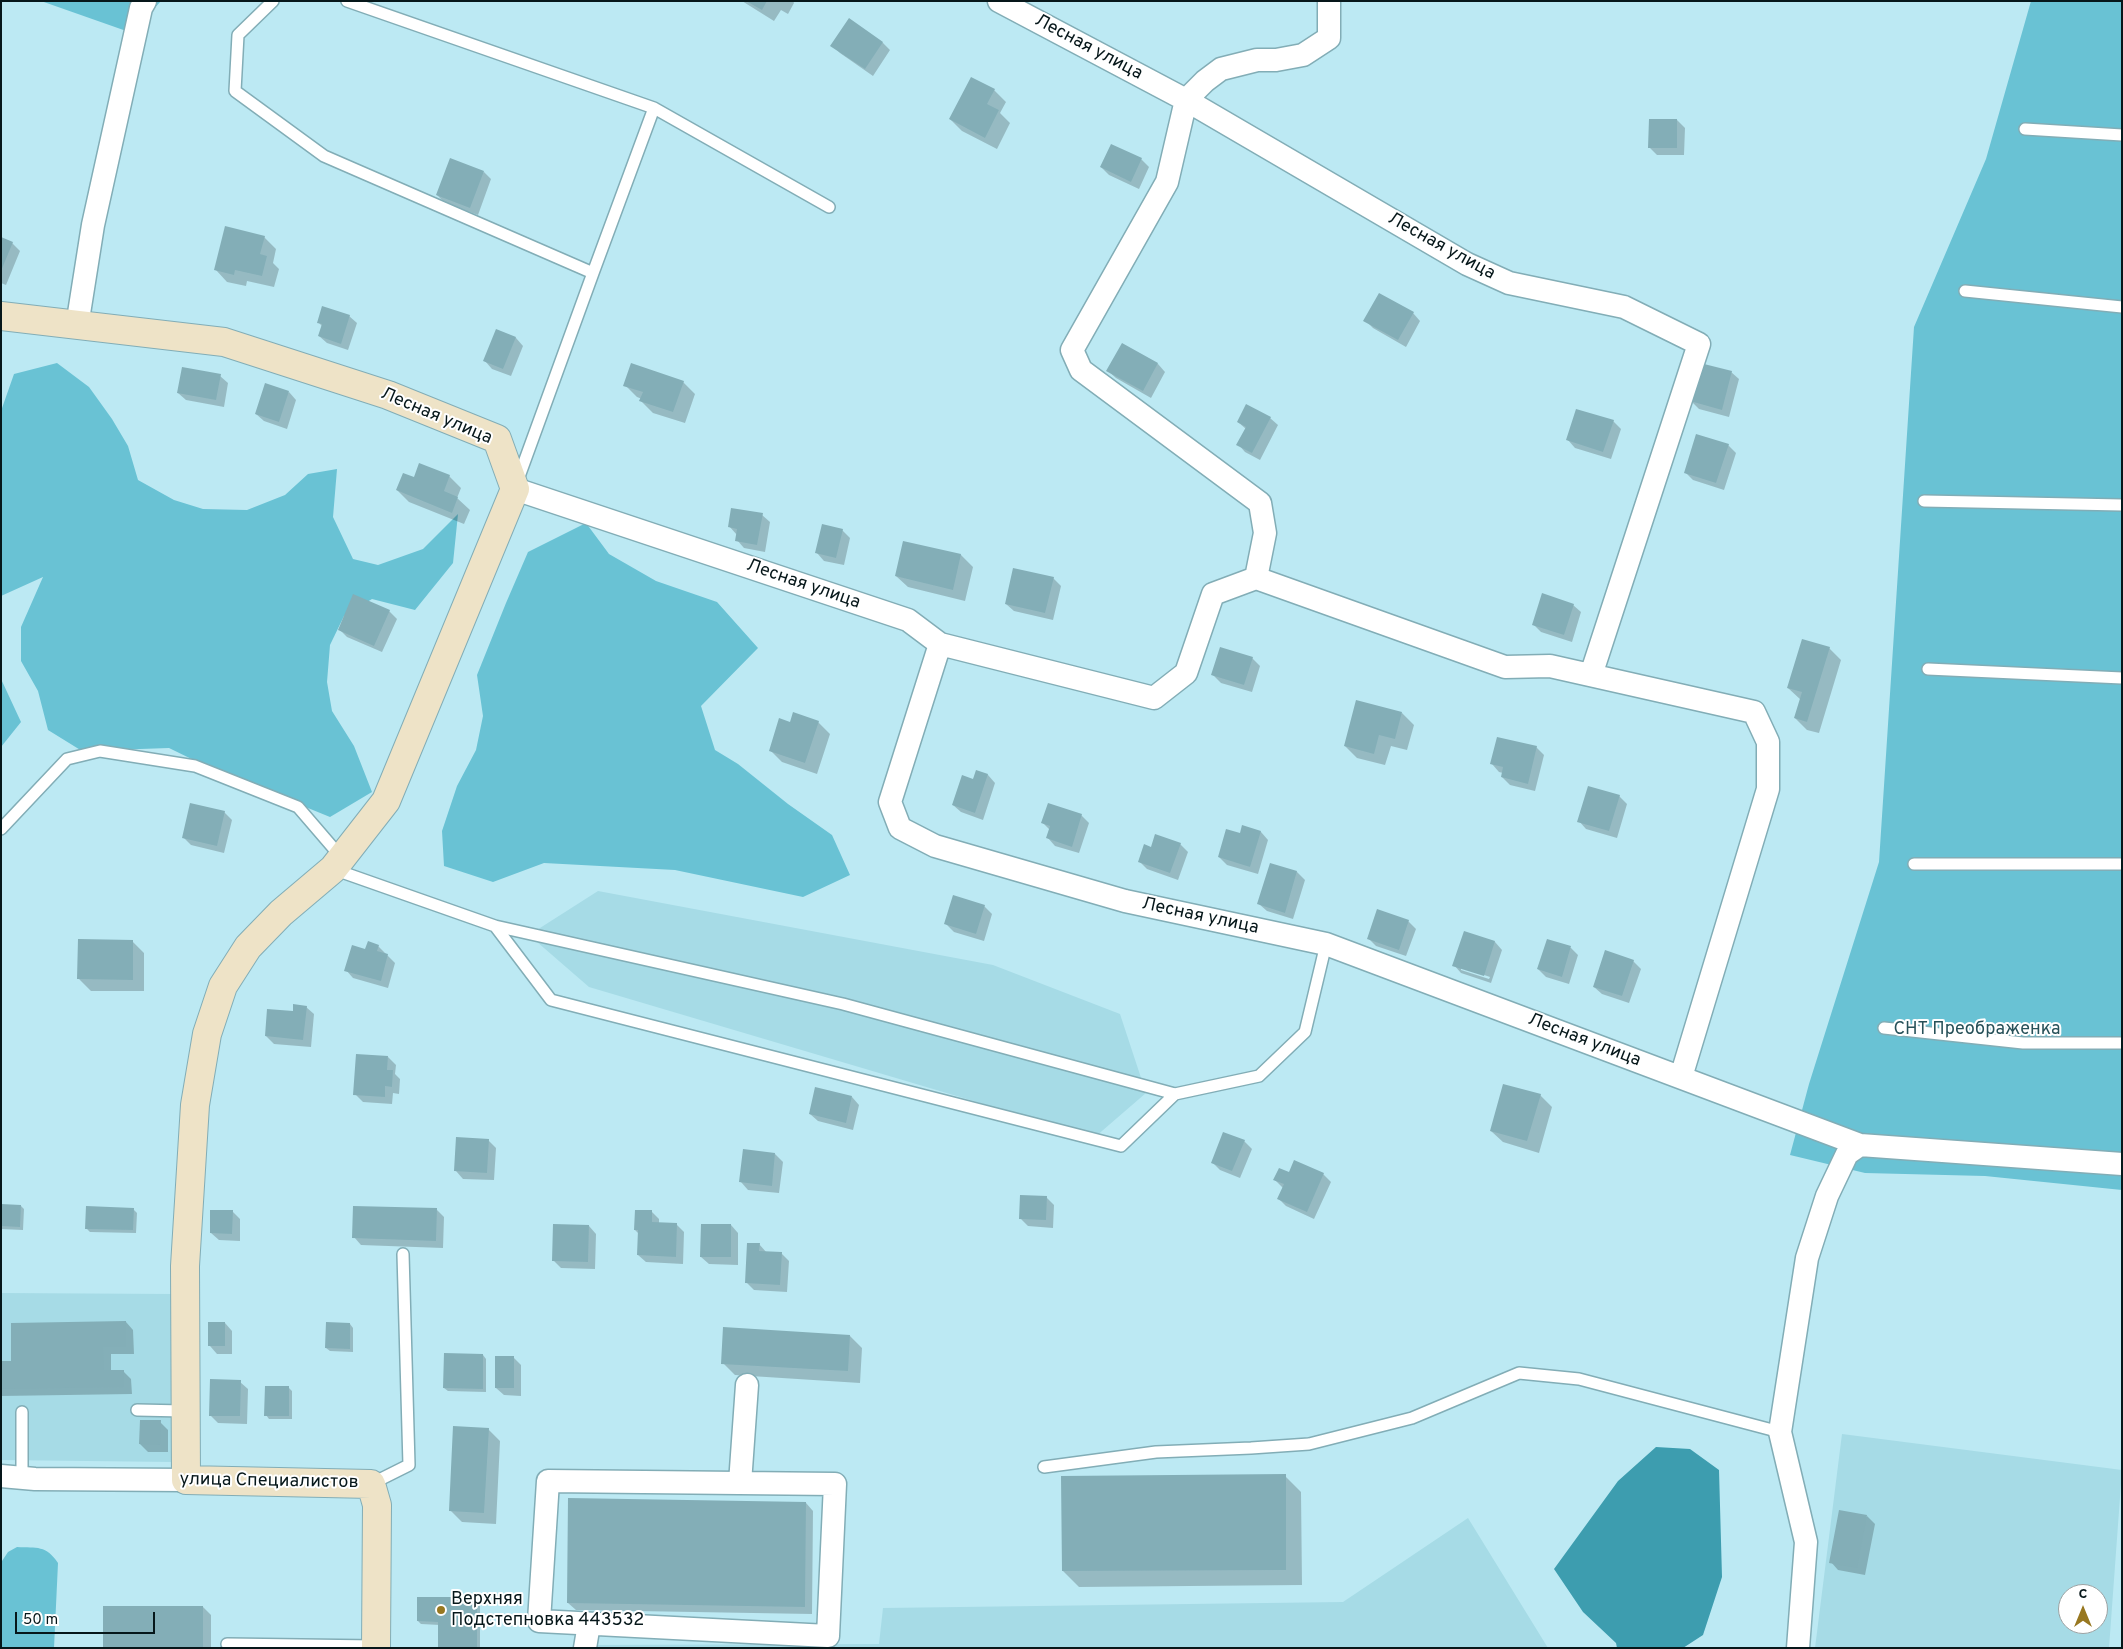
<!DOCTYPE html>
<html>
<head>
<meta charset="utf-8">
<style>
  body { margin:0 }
  #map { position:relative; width:2123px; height:1649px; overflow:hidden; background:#bce9f3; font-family:Overpass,sans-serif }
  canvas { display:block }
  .frame { position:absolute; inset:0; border:2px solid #06171a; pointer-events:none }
  .north { position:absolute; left:2058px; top:1584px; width:50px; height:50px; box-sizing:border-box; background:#fff; border:1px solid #9ba2a3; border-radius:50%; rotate:0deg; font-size:14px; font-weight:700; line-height:20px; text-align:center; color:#06171a }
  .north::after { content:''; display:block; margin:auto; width:18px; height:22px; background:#987821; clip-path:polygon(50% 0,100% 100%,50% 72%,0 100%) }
  .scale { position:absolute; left:15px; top:1612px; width:140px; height:22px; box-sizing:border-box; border:2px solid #06171a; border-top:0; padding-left:6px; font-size:15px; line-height:18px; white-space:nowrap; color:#06171a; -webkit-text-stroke:4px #fff; paint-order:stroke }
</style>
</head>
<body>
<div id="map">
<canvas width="2123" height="1649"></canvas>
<div class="frame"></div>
<div class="north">С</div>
<div class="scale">50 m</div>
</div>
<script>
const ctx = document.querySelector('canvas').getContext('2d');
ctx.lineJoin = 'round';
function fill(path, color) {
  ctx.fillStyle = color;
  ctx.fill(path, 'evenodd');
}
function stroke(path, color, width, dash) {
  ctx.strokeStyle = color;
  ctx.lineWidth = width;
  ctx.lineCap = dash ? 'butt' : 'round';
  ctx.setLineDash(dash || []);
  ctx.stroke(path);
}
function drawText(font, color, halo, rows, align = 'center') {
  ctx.font = font + ' Overpass,sans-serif';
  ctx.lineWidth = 4;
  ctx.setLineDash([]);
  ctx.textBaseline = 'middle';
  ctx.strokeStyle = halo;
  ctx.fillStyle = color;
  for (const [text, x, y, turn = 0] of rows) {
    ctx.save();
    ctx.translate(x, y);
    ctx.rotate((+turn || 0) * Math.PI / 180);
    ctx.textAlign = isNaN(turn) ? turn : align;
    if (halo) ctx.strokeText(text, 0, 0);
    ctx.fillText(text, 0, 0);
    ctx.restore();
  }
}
fill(new Path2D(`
  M598 891 993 965 1120 1014 1146 1093 1095 1137 589 987 529 935Z
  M1 1293 173 1294V1462L1 1460Z
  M1842 1434 2122 1470 2109 1648H1815ZM2068 1594H2098V1624H2068Z
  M1468 1518 1548 1648H588V1645L879 1644 883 1608 1343 1602Z`), '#a6dbe6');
fill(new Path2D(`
  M41 1H161L132 33Z
  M2031 1H2122V1190L1985 1176 1865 1173 1790 1155 1809 1084 1879 862 1914 327 1986 159Z
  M57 363 89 387 112 419 128 446 138 480 174 500 203 509 247 510 285 495 308 474 337 469 333 517 353 559 378 565 423 549 458 514 453 563 415 610 372 599 344 616 330 645 327 682 332 711 354 746 372 792 330 817 210 768 169 748 82 751 48 730 38 691 21 661V627L43 577 1 596V411L14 374Z
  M586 523 609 554 656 581 717 602 758 648 701 706 715 750 738 764 788 804 832 835 850 875 803 897 675 870 544 863 493 882 444 866 442 831 457 786 476 750 483 716 477 675 506 603 528 552Z
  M1 679 21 722 1 747Z
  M17 1547C37 1548 46 1545 58 1563L54 1648H1L2 1561 8 1552Z`), '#69c2d4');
fill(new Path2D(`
  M1656 1447 1690 1449 1719 1470 1722 1577 1703 1635 1683 1648H1617L1616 1643 1583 1612 1554 1569 1618 1481Z`), '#3d9daf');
fill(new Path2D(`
  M742 1H793L794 3 788 14 781 10 774 21Z
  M849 20 883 43 890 50 873 76 840 53 832 45Z
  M994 90 1006 102 1000 113 1010 123 997 149 962 131 950 119Z
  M1677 120 1685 128 1684 155H1657L1649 147Z
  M1141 159 1149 167 1139 189 1109 175 1101 167Z
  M484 172 491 179 478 215 445 203 437 195Z
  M264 237 276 249 273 263 279 269 274 287 247 281 246 286 227 282 216 270Z
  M1 239 12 243 20 251 6 285 1 283Z
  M1413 313 1420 321 1406 347 1373 328 1365 320Z
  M349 316 357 323 348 350 327 343 319 336 322 326 318 322Z
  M497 331 516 338 523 346 511 376 492 369 485 361Z
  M1122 345 1158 364 1165 372 1151 398 1116 378 1108 371Z
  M1731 372 1739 379 1729 417 1699 409 1691 401Z
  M220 376 228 383 224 407 186 400 178 393Z
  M683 382 695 394 685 423 653 413 641 401 642 399 637 397 625 385Z
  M289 392 296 400 287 429 264 421 256 414Z
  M1270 418 1278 425 1260 460 1245 452 1238 444 1246 429 1238 422Z
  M1613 421 1621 429 1611 459 1575 448 1568 440Z
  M1728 445 1736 453 1724 490 1693 480 1686 473Z
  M449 476 461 488 457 498 470 510 464 524 409 502 397 490 414 479Z
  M762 515 770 522 765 552 744 548 737 540V535L729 526Z
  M842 530 850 538 844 565 824 561 817 553Z
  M904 542 961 555 973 567 965 601 908 587 896 576Z
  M1053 578 1061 586 1053 620 1014 611 1006 604Z
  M1573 605 1581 612 1572 642 1541 632 1533 624Z
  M389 611 397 619 382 652 347 637 339 629Z
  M1829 648 1841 660 1819 733 1807 730 1795 718 1801 700 1788 688Z
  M1252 658 1260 666 1252 692 1221 683 1213 675Z
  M1402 713 1414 725 1407 750 1391 746 1385 765 1357 758 1345 746Z
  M818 722 830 734 817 774 782 762 770 750Z
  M1536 747 1544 755 1535 791 1510 785 1502 777 1503 773 1499 772 1492 764Z
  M977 771 988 775 995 783 983 820 961 812 953 805 973 780Z
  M1619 796 1627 804 1617 838 1586 829 1579 821Z
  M224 812 232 820 224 853 191 845 183 837Z
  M1081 815 1089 823 1079 853 1055 846 1048 838 1050 830 1043 823Z
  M1261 832 1268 840 1258 874 1227 865 1219 857 1240 834Z
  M1180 844 1188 852 1178 880 1147 869 1139 861 1152 848Z
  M1271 864 1297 872 1305 880 1293 919 1267 911 1259 904Z
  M984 906 992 914 984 941 954 932 946 924Z
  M1408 921 1416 929 1406 956 1376 946 1368 938Z
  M1465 932 1495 942 1502 950 1491 983 1461 973 1454 965ZM1461 967 1490 977 1489 979 1461 970Z
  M1548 940 1571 948 1578 955 1569 984 1546 977 1538 969Z
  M132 941 144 953V991H91L79 979Z
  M378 946 395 963 388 988 353 978 346 970 366 950Z
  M1633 961 1641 969 1629 1003 1602 994 1594 987Z
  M306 1007 314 1014 311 1047 274 1044 266 1036 294 1012Z
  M388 1057 396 1065 395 1074 400 1079 399 1094 393 1093 392 1104 363 1102 355 1094Z
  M1540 1095 1552 1107 1539 1153 1503 1142 1491 1131Z
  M852 1097 859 1105 853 1130 818 1121 810 1114Z
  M488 1140 496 1148 494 1180 463 1179 456 1171Z
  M1244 1141 1252 1149 1240 1178 1220 1170 1212 1162Z
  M775 1154 783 1162 779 1193 748 1190 741 1182Z
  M1289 1174H1323L1331 1182 1314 1219 1286 1206 1279 1199 1283 1188 1275 1180Z
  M1046 1197 1054 1205 1053 1228 1028 1226 1021 1219Z
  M1 1205 21 1206 24 1209 23 1230 1 1229Z
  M133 1209 137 1213 136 1233 90 1232 87 1229Z
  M436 1209 444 1217 443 1248 361 1245 354 1237Z
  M232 1211 240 1219V1241L219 1240 211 1233Z
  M651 1211 659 1219V1223L676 1224 684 1232 683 1264 646 1262 638 1255 639 1234 635 1230Z
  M731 1225 738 1233V1265L709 1264 701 1257Z
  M589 1226 596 1234 595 1269 561 1268 553 1260Z
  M759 1244 767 1253H781L789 1261 787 1292 754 1290 746 1282Z
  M126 1322 133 1330 134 1354H111V1372H124L131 1379 132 1394 1 1396V1363L13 1362Z
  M225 1323 232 1331V1354H217L210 1346Z
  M350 1324 353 1328V1352L330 1351 326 1348Z
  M850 1336 862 1348 860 1383 735 1375 723 1363Z
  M483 1355 486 1359V1392L448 1391 444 1388Z
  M513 1357 521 1365V1396L504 1395 496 1388Z
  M240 1382 248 1389 247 1424 218 1423 210 1415Z
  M289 1388 292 1391V1419H269L266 1415Z
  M160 1422 168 1430V1452H148L140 1444Z
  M488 1429 500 1441 496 1524 462 1522 450 1510Z
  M1285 1476 1301 1492 1302 1585 1079 1587 1063 1571Z
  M806 1503 813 1511 812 1614 576 1610 568 1603Z
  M1867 1516 1875 1524 1865 1575 1838 1570 1831 1562Z
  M477 1599 480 1602V1648H439L440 1625 421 1624 418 1621Z
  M203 1607 211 1615V1648H104Z`), '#0003');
fill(new Path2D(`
  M746 1H767L762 10Z
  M849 18 883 42 865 69 830 46Z
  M971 77 995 89 987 104 999 110 985 138 949 119Z
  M1649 119H1677V148H1648Z
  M1111 144 1142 158 1131 182 1100 167Z
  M450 158 484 171 470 208 436 195Z
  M225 226 265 236 260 254 267 256 262 276 235 270 234 275 214 270Z
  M1 237 13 242 1 271Z
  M1379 293 1414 312 1398 340 1363 321Z
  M322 306 350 315 341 344 318 336 322 324 317 323Z
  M496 329 516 337 503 369 483 361Z
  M1122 343 1158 363 1143 391 1106 371Z
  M631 363 684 381 673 412 639 401 643 392 623 386Z
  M1700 363 1732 371 1722 410 1690 401Z
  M182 367 221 374 216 400 177 393Z
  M265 383 289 391 279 422 255 414Z
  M1246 404 1271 417 1252 453 1236 445 1246 427 1237 422Z
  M1576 409 1614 420 1603 452 1566 440Z
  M1696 434 1729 444 1716 483 1684 473Z
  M419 463 450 475 444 491 458 497 452 513 396 490 403 473 414 477Z
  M731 508 763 513 757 545 735 541 737 529 728 527Z
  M822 524 843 529 836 558 815 553Z
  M903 541 961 554 953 590 895 576Z
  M1013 568 1054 577 1045 613 1005 604Z
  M1542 593 1574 604 1564 635 1532 625Z
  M353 594 390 610 374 646 338 630Z
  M1802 639 1830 647 1807 722 1794 718 1802 692 1787 688Z
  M1220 647 1253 657 1244 685 1211 675Z
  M1356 700 1402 712 1395 739 1379 735 1374 754 1344 746Z
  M793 712 819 721 805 763 769 751 779 718 790 722Z
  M1497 737 1537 746 1528 784 1501 777 1503 767 1490 764Z
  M976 770 988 774 975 813 952 805 962 775 973 779Z
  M1588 786 1620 795 1609 831 1577 822Z
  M190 803 225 811 217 846 182 838Z
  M1048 803 1082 814 1072 847 1046 838 1050 826 1041 823Z
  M1242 825 1261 831 1250 867 1218 857 1226 829 1240 833Z
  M1155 834 1181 843 1170 873 1138 862 1144 844 1151 847Z
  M1270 863 1297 871 1285 913 1257 904Z
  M953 895 985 905 976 934 944 924Z
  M1377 909 1409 920 1399 950 1367 939Z
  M1464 931 1495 941 1484 976 1452 966Z
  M78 939 133 940V980L77 979Z
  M1547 939 1571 946 1562 977 1537 969Z
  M368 941 379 945 377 951 388 954 381 981 344 971 352 945 365 949Z
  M1605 950 1634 960 1622 996 1593 987Z
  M293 1004 307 1006 303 1040 265 1036 267 1009 293 1011Z
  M356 1054 388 1056 387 1070H393L392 1087 385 1086V1097L353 1095Z
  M1503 1084 1541 1094 1527 1141 1490 1131Z
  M815 1087 852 1096 846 1123 809 1114Z
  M1223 1132 1245 1140 1232 1171 1211 1163Z
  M456 1137 489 1139 487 1173 454 1171Z
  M743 1149 775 1153 772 1186 739 1182Z
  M1294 1160 1324 1173 1307 1212 1277 1199 1284 1184 1273 1180 1279 1168 1289 1172Z
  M1020 1195 1047 1196 1046 1220 1019 1219Z
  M1 1204 21 1205 20 1227 1 1226Z
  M86 1206 134 1208 133 1230 85 1229Z
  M353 1206 437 1208 436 1241 352 1238Z
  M210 1210H233L232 1234 210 1233Z
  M635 1210H652V1222L677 1223 676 1257 637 1255 638 1230H634Z
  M553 1224 589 1225 588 1262 552 1261Z
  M701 1224H731V1257H700Z
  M747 1243H760L759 1251 782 1252 780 1285 745 1283Z
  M126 1321V1347H103L104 1370H124V1387L1 1389V1361H11V1323Z
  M208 1322H225V1346H208Z
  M326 1322 350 1323V1349L325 1348Z
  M723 1327 850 1335 848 1371 721 1364Z
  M444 1353 483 1354V1389L443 1388Z
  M495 1356H514V1388H495Z
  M210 1379 241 1380 240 1416H209Z
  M265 1386H289V1416H264Z
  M140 1420H161L160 1445 139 1444Z
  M453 1426 489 1428 484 1513 449 1511Z
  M1286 1474V1570L1062 1571 1061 1476Z
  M568 1498 806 1502 805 1607 567 1603Z
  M1839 1510 1867 1515 1857 1568 1829 1563Z
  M417 1597H477V1648H438V1622L417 1621Z
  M103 1606H203V1648H103Z`), '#83aeb7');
const lane = new Path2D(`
  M273 1 238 35 235 91 324 156 593 273 517 482
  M347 1 654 108 829 207
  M2025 129 2122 135
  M593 273 654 108
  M1965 291 2122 307
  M1924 501 2122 505
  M1928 669 2122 678
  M1 829 67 759 100 751 195 766 298 807 341 857
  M1914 864H2122
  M333 869 495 926 551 1000 1121 1146 1175 1094 1259 1076 1305 1032 1326 944
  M495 926 843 1004 1175 1094
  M1884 1028 2023 1043H2122
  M137 1410 184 1411
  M22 1412V1478
  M1044 1467 1156 1452 1251 1448 1309 1444 1412 1418 1519 1373 1579 1379 1780 1432
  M371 1484 409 1465 403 1254
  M227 1644 376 1646`);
const street = new Path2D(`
  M999 1 1186 100 1467 264 1509 283 1624 307 1699 344 1591 675
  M77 326 93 225 141 8 145 1
  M515 489 908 620 940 644 890 802 900 828 935 846 1125 901 1326 944 1860 1145 2122 1164
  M1256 578 1265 533 1260 503 1081 370 1072 350 1167 182 1186 100 1205 81 1221 69 1257 60H1276L1303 55 1329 38V1
  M940 644 1154 698 1186 673 1213 594 1256 578 1505 667 1550 666 1754 712 1768 742V789L1681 1077
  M1 1476 35 1479 186 1480
  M548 1481 835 1484 828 1636 539 1621Z
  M740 1483 747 1385
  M585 1648 589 1624
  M1798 1648 1806 1542 1780 1432 1807 1258 1827 1196 1847 1154 1860 1145`);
const secondary = new Path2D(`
  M1 316 224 342 388 395 497 439 515 489 386 801 333 869 281 913 248 947 223 986 207 1034 195 1105 185 1266 186 1480 371 1484 377 1505 376 1648`);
stroke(lane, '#82adb6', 14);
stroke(street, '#82adb6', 25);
stroke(secondary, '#82adb6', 30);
stroke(lane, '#fff', 11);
stroke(street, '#fff', 22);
stroke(secondary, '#eee3c7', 28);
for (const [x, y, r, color] of [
  [441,1610,5,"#987821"]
]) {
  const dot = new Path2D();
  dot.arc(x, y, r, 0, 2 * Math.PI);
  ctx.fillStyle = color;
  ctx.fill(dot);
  stroke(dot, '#fff', 2);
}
drawText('18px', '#06171a', '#fff', [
  ["Лесная улица",1088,48,28],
  ["Лесная улица",1441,247,29],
  ["Лесная улица",436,417,23],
  ["Лесная улица",803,585,19],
  ["Лесная улица",1200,917,12],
  ["Лесная улица",1584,1041,21],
  ["улица Специалистов",269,1482,1]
]);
drawText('18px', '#275159', '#fff', [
  ["СНТ Преображенка",1977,1030]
]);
drawText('18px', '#06171a', '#fff', [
  ["Верхняя",451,1600],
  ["Подстепновка 443532",451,1621]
], 'left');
</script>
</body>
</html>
